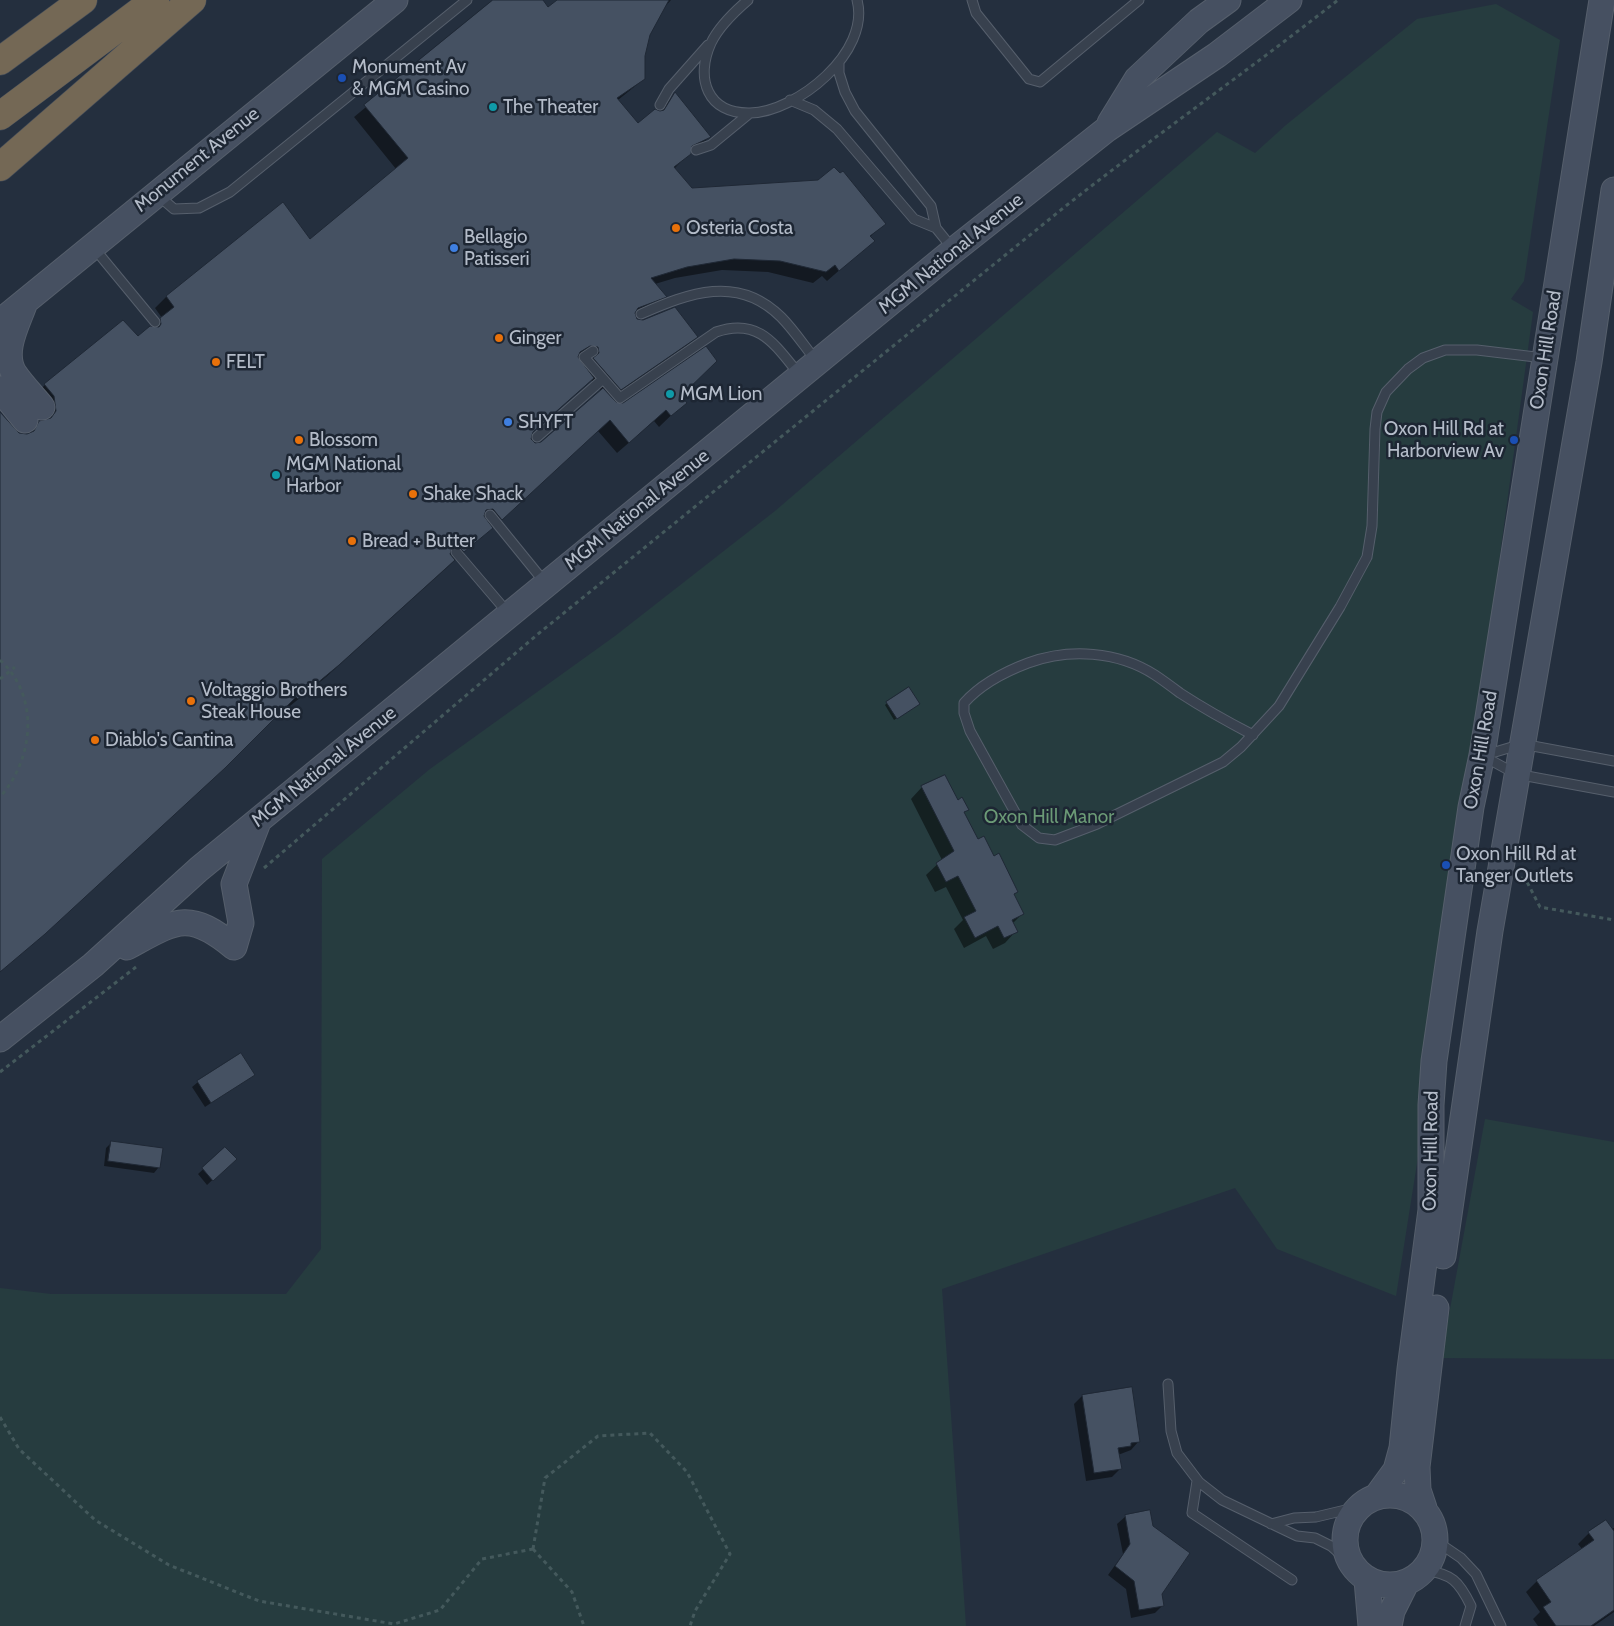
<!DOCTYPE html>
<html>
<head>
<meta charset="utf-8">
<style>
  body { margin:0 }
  canvas { display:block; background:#242f3e }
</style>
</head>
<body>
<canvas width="1614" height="1626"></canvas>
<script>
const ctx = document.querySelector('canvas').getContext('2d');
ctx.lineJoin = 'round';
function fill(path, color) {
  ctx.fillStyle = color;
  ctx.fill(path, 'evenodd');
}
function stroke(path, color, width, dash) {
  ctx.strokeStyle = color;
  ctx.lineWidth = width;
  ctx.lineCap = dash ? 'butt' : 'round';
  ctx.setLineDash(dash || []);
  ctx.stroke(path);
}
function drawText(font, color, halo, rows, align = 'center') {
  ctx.font = font + ' Cabin,sans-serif';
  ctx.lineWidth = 5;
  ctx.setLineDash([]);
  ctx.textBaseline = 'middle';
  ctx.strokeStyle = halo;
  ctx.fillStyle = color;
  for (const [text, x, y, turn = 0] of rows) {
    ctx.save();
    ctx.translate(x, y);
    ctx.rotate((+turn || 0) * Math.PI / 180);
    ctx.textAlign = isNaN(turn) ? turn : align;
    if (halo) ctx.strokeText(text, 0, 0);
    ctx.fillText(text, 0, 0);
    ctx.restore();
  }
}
fill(new Path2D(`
  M1496 4 1560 40 1524 281 1511 299 1533 312 1501 547 1446 980 1396 1296 1277 1249 1235 1188 942 1289 966 1626H0V1288L51 1294H286L321 1249 322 859 430 769 615 636 775 511 1217 132 1255 153 1286 125 1417 19Z
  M1485 1119 1614 1142V1359L1441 1358Z`), '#263c3f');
fill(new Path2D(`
  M495 0H541L548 9 559 0H671L663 9 649 34 644 56V79L618 100 638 124 659 112 675 94 710 136 698 148 690 152 674 169 691 190 884 223 870 237 873 241 827 281 822 276 813 283 768 272 722 270 675 278 655 284 665 297 654 308 635 316 636 320 696 337 685 348 611 399 615 404 623 405 679 396 685 402 659 427 654 421 617 453 598 431 326 677 285 710 284 707 212 780 0 972V413L20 435 28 434 40 422 44 421 43 408 33 396 45 385 138 338 152 328 162 318 155 308 166 297 283 203 310 241 396 169 354 117ZM576 357 587 358 588 366 585 368ZM591 380 601 391 542 443 535 444 530 439 531 434Z
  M887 703 916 706 894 720 885 705Z
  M922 787 957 801 967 809 963 813 977 841 994 857 1017 892 1013 895 1022 914 1012 924 1016 931 1005 943 993 949 986 936 964 948 954 929 963 920 946 887 935 892 926 875 942 860 911 799Z
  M253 1075 205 1107 192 1087 198 1082Z
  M112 1142 159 1167 154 1173 104 1166 106 1148Z
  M225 1149 235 1159 207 1185 198 1174Z
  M1082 1396 1139 1441 1131 1450 1118 1455 1120 1469 1112 1477 1086 1481 1074 1404Z
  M1126 1516 1161 1593 1163 1605 1155 1613 1131 1618 1126 1589 1108 1575 1123 1554 1117 1524Z
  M1614 1528V1612L1594 1626H1538L1533 1619 1540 1612 1526 1592 1537 1581 1582 1549 1578 1544 1589 1533Z`), '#0007');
const building = new Path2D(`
  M493 0H543L548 7 557 0H669L650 35 645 56V79L617 98 638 123 655 109 660 111 664 110 675 92 711 137 692 146 691 154 674 167 692 188 818 180 834 167 840 173 843 171 886 224 870 236 875 241 839 271 835 265 826 272 780 261 734 259 687 267 651 278 667 297 638 308 635 313 637 319 643 320 675 307 698 337 621 390 593 358 599 353 598 347 590 346 580 352 578 357 594 378 533 432 531 439 535 443 541 442 603 388 616 402 623 403 706 346 717 361 681 396 687 403 671 416 666 410 629 443 610 420 502 520 493 509 486 510 484 516 493 528 464 552 458 546 452 548 450 554 455 560 339 665 298 699 296 697 225 768 45 934 0 972V412L19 433 27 434 34 431 39 421 51 418 56 411 54 396 44 384 123 320 138 336 150 326 159 327 161 324 160 318 174 307 166 296 283 202 310 239 408 158 364 105Z
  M909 687 920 704 897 719 886 702Z
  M945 775 958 800 962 797 969 810 964 812 978 839 984 836 994 856 999 853 1018 892 1014 894 1024 914 1012 920 1018 932 1004 938 998 926 975 938 964 917 976 911 958 876 946 882 936 863 954 851 921 786Z
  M241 1053 255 1075 211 1103 197 1081Z
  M111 1141 163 1148 160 1168 108 1161Z
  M225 1147 237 1159 213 1181 202 1168Z
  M1132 1387 1140 1442 1131 1443V1446L1118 1448 1122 1469 1094 1473 1082 1395Z
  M1150 1510 1153 1526 1190 1553 1162 1594 1164 1606 1139 1610 1134 1581 1115 1566 1130 1544 1125 1515Z
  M1606 1520 1614 1531V1610L1591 1626H1556L1543 1607 1551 1602 1536 1580 1594 1540 1588 1532Z`);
fill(building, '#455162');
stroke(building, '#1f2835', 1);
const lane = new Path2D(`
  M748 0C734 12 719 26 711 43 695 78 707 114 750 113 797 112 871 52 857 0
  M972 0 976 13 1029 79 1040 82 1139 0
  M839 63V73L845 92 855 111 931 206 936 228 953 249
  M790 100 814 110 837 129 914 219 936 228
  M660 105 669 89 708 45
  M696 150 711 145 750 113
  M159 196 174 209 199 208 230 192 467 0
  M94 248 155 322
  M641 314C689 293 738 274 781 317 794 330 805 347 817 362
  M593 351 584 357 620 398 716 332C759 317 775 345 799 374
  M537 437 603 379
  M490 515 546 584
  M456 552 508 613
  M1253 735C1228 722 1203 708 1180 693 1172 687 1164 681 1155 675 1118 651 1069 648 1028 663 1004 672 981 684 964 703V713L970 731 1022 825 1039 838 1055 840 1097 824 1223 762 1241 747 1279 706 1340 607 1367 557 1372 526 1375 429 1377 412 1386 392 1408 369 1423 358 1445 350H1477L1544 358
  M1485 755 1522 744 1614 761
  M1483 756 1516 774 1614 792
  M1168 1384 1171 1431 1177 1453 1199 1482 1222 1500 1297 1536 1315 1538 1331 1546 1352 1565
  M1197 1481 1192 1513 1292 1580
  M1271 1524 1294 1518 1316 1517 1358 1507
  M1436 1541 1461 1558 1476 1574 1501 1626
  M1424 1570C1452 1574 1459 1581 1471 1606L1465 1626`);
const secondary = new Path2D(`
  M1110 123 1137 79 1199 21 1228 0
  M25 302C18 323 1 351 14 373 22 385 33 396 42 407
  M0 322 395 0
  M0 389 25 420
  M127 947C175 921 188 909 234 947L241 923 234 884 258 822
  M0 1039 93 965 199 869 954 250 1107 129 1217 55 1289 0
  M1443 1256 1490 931 1589 362 1614 190
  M1345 1540a45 45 0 1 1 90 0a45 45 0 1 1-90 0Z
  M1377 1496 1396 1470 1402 1448 1410 1369 1431 1210V1105L1434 1061 1471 807 1482 755 1602 0
  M1424 1508 1418 1490 1417 1467 1436 1308
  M1367 1580 1371 1626
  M1389 1626 1392 1611 1406 1583`);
const highway = new Path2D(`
  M0 61 83 0
  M0 116 155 0
  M0 167 192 0`);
stroke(lane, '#565f6c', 11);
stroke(secondary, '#565f6c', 27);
stroke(highway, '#434c59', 29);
stroke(new Path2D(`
  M0 660C40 696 34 759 0 797
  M0 679 15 667
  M264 868 538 634 1067 205C1156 135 1249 70 1338 0
  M1521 878 1526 880 1540 907 1614 920
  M0 1072 136 967
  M0 1417 19 1449 95 1520 169 1565 259 1601 394 1624 440 1610 482 1559 533 1549
  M533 1549 545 1478 598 1436 650 1433 687 1472 730 1554 695 1611 690 1626
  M533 1549 572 1592 584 1626`), '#44595c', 3, [4, 4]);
stroke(lane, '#38414e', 9);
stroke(secondary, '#465061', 25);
stroke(highway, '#746855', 28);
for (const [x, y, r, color] of [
  [342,78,5,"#1a4fb4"],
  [493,107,5,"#0f9aa8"],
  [676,228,5,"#e8710a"],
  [454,248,5,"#3f7fe0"],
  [499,338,5,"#e8710a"],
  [216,362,5,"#e8710a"],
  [670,394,5,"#0f9aa8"],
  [508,422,5,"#3f7fe0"],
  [299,440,5,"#e8710a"],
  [1514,440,5,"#1a4fb4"],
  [276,475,5,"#0f9aa8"],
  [413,494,5,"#e8710a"],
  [352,541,5,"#e8710a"],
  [191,701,5,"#e8710a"],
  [95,740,5,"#e8710a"],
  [1446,865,5,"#1a4fb4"]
]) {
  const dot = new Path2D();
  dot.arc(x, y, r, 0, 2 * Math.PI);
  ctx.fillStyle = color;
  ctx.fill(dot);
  stroke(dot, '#1d2633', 2);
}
drawText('19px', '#b4bcc9', '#1d2633', [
  ["Monument Av",352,67],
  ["& MGM Casino",352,89],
  ["The Theater",503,107],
  ["Osteria Costa",686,228],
  ["Bellagio",464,237],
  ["Patisseri",464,259],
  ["Ginger",509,338],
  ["FELT",226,362],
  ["MGM Lion",680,394],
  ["SHYFT",518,422],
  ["Oxon Hill Rd at",1504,429,"right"],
  ["Harborview Av",1504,451,"right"],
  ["Blossom",309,440],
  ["MGM National",286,464],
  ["Harbor",286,486],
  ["Shake Shack",423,494],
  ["Bread + Butter",362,541],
  ["Voltaggio Brothers",201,690],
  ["Steak House",201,712],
  ["Diablo's Cantina",105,740],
  ["Oxon Hill Rd at",1456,854],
  ["Tanger Outlets",1456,876]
], 'left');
drawText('19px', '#b4bcc9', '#1d2633', [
  ["Monument Avenue",197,160,-39],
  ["MGM National Avenue",951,254,-39],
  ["Oxon Hill Road",1546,350,-81],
  ["MGM National Avenue",637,510,-39],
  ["Oxon Hill Road",1481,750,-80],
  ["MGM National Avenue",324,767,-39],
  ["Oxon Hill Road",1431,1151,-89]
]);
drawText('19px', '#6b9a76', '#1d2633', [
  ["Oxon Hill Manor",1049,817]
]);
</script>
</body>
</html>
